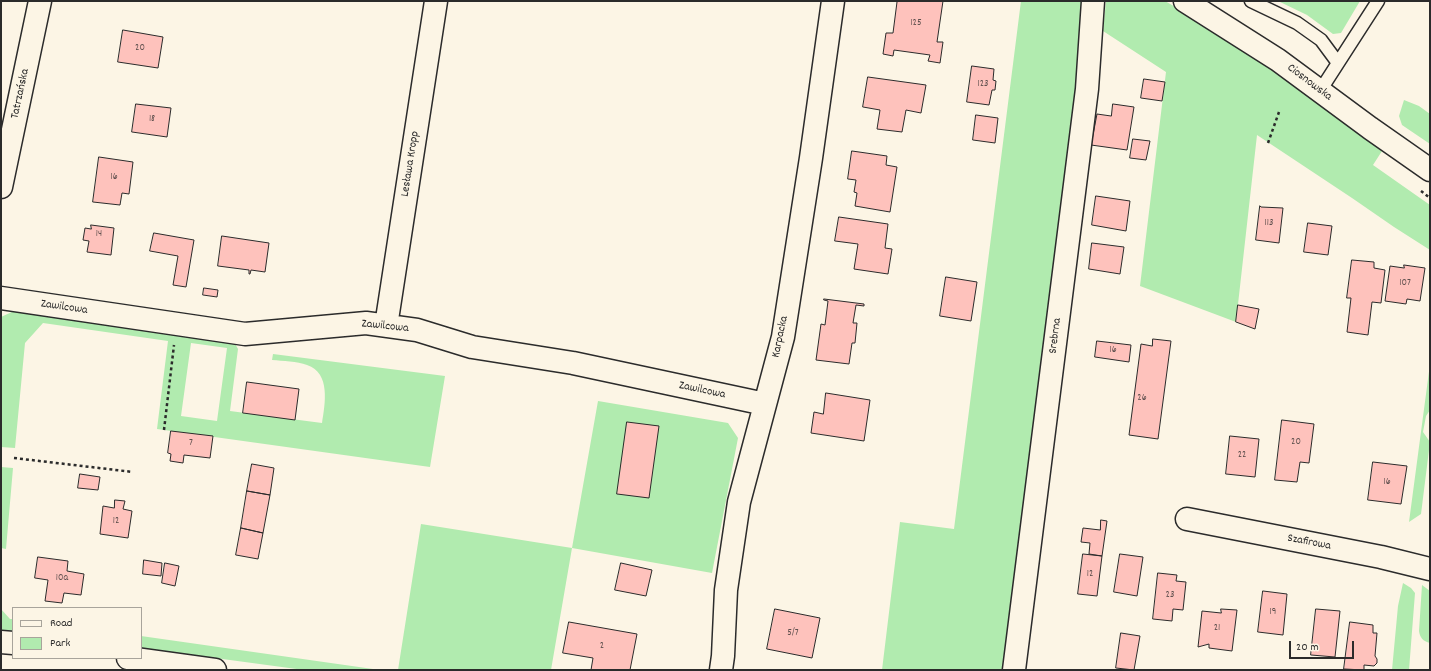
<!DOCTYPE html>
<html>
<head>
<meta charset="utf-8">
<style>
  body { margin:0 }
  #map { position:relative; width:1431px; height:671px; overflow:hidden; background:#fcf5e5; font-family:Dekko,sans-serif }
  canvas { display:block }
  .frame { position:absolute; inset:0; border:2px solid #2b2b2b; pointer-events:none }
  .legend { position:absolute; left:12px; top:607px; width:130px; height:52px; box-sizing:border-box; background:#fcf5e5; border:1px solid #a8a49b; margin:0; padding:5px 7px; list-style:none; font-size:12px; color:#2b2b2b }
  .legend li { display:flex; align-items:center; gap:8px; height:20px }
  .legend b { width:20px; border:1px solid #a8a49b }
  .scale { position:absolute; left:1289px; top:641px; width:65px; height:18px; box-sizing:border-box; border:2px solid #2b2b2b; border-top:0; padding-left:5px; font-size:12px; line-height:14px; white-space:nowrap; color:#2b2b2b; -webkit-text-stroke:3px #fcf5e5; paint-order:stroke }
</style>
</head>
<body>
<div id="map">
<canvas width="1431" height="671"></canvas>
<div class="frame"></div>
<ul class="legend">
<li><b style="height:5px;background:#fcf5e5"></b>Road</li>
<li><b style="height:11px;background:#b1ebaf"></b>Park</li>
</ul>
<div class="scale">20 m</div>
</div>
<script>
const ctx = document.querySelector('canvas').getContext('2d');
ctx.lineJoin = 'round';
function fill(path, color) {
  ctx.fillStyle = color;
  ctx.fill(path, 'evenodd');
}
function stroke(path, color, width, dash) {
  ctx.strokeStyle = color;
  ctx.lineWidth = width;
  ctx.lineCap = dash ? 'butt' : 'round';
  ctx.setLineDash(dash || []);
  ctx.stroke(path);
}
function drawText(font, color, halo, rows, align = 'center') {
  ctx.font = font + ' Dekko,sans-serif';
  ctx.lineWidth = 4;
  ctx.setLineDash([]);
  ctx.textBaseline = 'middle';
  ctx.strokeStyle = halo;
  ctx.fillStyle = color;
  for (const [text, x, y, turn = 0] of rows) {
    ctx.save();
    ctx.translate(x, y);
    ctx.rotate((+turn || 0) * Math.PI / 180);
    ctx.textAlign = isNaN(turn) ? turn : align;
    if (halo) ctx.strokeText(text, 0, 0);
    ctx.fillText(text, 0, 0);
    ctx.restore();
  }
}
fill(new Path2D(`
  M1021 1H1084L1078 86 1003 670H882L900 522 954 529Z
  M1106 1H1165L1196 19 1285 76 1321 106 1382 151 1373 165 1430 205V250L1394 227 1352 198 1257 135 1236 322 1140 286 1166 72 1103 31Z
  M1278 1H1360L1341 33 1333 34 1307 15Z
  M1404 100 1419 106 1430 114V144L1402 125 1399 116Z
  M14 311 233 340 238 349 230 411 322 423C325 404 331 373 307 365 297 361 283 361 272 360L273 354 445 376 430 467 157 429 168 341 43 323 25 343 15 448 1 447V317ZM191 343 227 348 217 421 181 416Z
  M1430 364V410L1426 416 1423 432 1430 442 1421 514 1409 522Z
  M598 401 728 423 738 438 712 573 572 548 551 670H398L421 524 572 548Z
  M1 467 13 468 6 549 1 548Z
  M1403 583 1411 588 1415 593 1409 670H1392L1398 606Z
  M1422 585 1430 591V643C1423 641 1420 638 1419 631Z
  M1 609 10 619H13V632L1 630Z
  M141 636 380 670H304L141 648Z`), '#b1ebaf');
const building = new Path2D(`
  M890 1H943L937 42H943L940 63 928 61 930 55 894 50 893 56 883 54 886 33H893L897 2Z
  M123 30 163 37 158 68 118 62Z
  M972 66 994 69 993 80 996 81 995 90H992L989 105 967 102Z
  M868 77 926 85 921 113 906 110 902 132 877 129 880 110 863 107Z
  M1144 79 1165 82 1162 101 1141 98Z
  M136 104 171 108 167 137 132 132Z
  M1113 104 1134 107 1127 150 1091 145 1097 114 1111 116Z
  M976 115 998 118 995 143 973 140Z
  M1133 139 1150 141 1146 160 1130 158Z
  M852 151 887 156 886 165 897 167 890 212 855 206 857 193 854 192 856 180 848 179Z
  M99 157 133 162 129 194 122 193 120 205 93 202Z
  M1096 196 1130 201 1126 231 1092 225Z
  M1260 206 1261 207 1283 208 1279 243 1256 240Z
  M839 217 888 224 885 248 892 249 888 274 854 269 858 244 835 241Z
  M1308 223 1332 226 1328 255 1304 252Z
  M91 225 114 228 111 255 87 252 89 241 83 240 85 228 91 229Z
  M154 233 194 240 186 287 173 285 178 256 150 251Z
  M222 236 269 243 265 272 251 270 250 274H249V270L218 266Z
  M1092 243 1124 247 1120 274 1089 269Z
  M1352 260 1374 262V268L1385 270 1381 303 1372 302 1368 335 1347 332 1351 298H1347Z
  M1404 265 1425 268 1420 301 1407 299 1406 304 1385 301 1390 266 1404 268Z
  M946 277 977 282 971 321 940 316Z
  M204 288 218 290 217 297 203 295Z
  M824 299 864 304V306L856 305 853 323H857L855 343H852L849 364 816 360 821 324 825 325 828 301 824 300Z
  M1238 305 1259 309 1255 329 1236 322Z
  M1153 339 1171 341 1158 439 1129 435 1141 344 1152 346Z
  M1097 341 1131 345 1129 362 1095 357Z
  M247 382 299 389 295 420 243 413Z
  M826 393 870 400 864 441 811 433 814 412 823 414Z
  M1282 420 1314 424 1309 463 1300 462 1297 482 1275 480Z
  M627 422 659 426 649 498 617 494Z
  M171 431 213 436 210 458 184 455 183 463 170 461 171 454 168 453Z
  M1230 436 1259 439 1255 477 1226 474Z
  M1373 462 1407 466 1401 504 1368 500Z
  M252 464 274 468 270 495 247 491Z
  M80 474 100 477 98 490 78 488Z
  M247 491 270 495 263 533 241 528Z
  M115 500 125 501 123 509 132 511 128 538 100 534 103 506 114 508Z
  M1101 520 1107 521 1102 556 1089 554 1090 543 1081 542 1083 528 1100 530Z
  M241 528 263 533 258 559 236 555Z
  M1083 554 1102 556 1097 596 1078 594Z
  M1120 554 1143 557 1137 596 1114 592Z
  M38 557 68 561 67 571 84 574 81 595 64 593 62 603 45 601 48 580 35 578Z
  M144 560 162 563 161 576 143 574Z
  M165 563 179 566 175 586 162 583Z
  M621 563 652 570 646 596 615 590Z
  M1158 573 1177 575 1176 581 1186 582 1183 610 1173 609 1172 621 1153 619Z
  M1263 591 1287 594 1283 635 1258 632Z
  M775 609 820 618 812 658 767 649Z
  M1221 609 1237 610 1232 651 1209 648V644L1198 647 1202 611 1221 613Z
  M1316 609 1340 611 1335 657 1311 655Z
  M569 622 637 634 630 670H591L593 658 563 653Z
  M1350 622 1373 625V633H1377L1375 656 1377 659V663L1374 666 1364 665V670L1344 669Z
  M1121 633 1140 636 1134 670 1116 668Z`);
fill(building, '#fec2bc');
stroke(building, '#2b2b2b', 1);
const service = new Path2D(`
  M1251 1 1297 23 1321 40 1338 63
  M1320 91 1378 1`);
const minor = new Path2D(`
  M1185 1 1278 60 1370 128 1430 170
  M1 187 40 1
  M1 298 245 334 366 323 417 330 472 347 573 363 765 404
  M386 326 436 1
  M1187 519 1381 557 1430 569
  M1 642 13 643
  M128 658 215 670
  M721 670 723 656 726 590 739 502 783 337 811 158 833 1
  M1014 670 1087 89 1093 1`);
stroke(service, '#2b2b2b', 15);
stroke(minor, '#2b2b2b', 25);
stroke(new Path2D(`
  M1268 143 1279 112
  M1421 191 1430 198
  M164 430 174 345
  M14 458 133 472`), '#2b2b2b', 2.5, [3, 3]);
stroke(service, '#fcf5e5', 12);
stroke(minor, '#fcf5e5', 22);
drawText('10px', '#60514f', null, [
  ["125",916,24],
  ["20",140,49],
  ["123",983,85],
  ["18",152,120],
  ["16",114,178],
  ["113",1269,224],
  ["14",99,235],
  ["107",1405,284],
  ["16",1113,351],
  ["26",1142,399],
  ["20",1296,443],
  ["7",191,444],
  ["22",1242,456],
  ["16",1387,483],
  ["12",116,522],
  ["12",1090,575],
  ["10a",62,579],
  ["23",1170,596],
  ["19",1273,613],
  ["21",1217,629],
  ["5/7",793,634],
  ["2",602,647]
]);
drawText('12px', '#2b2b2b', '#fcf5e5', [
  ["Ciosnowska",1309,83,37],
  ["Tatrzańska",21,94,-78],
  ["Lesława Kropp",411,164,-81],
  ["Zawilcowa",64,308,8],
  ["Zawilcowa",385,327,6],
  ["Srebrna",1056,336,-83],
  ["Karpacka",781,337,-78],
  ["Zawilcowa",702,391,12],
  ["Szafirowa",1309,543,11]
]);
</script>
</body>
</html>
